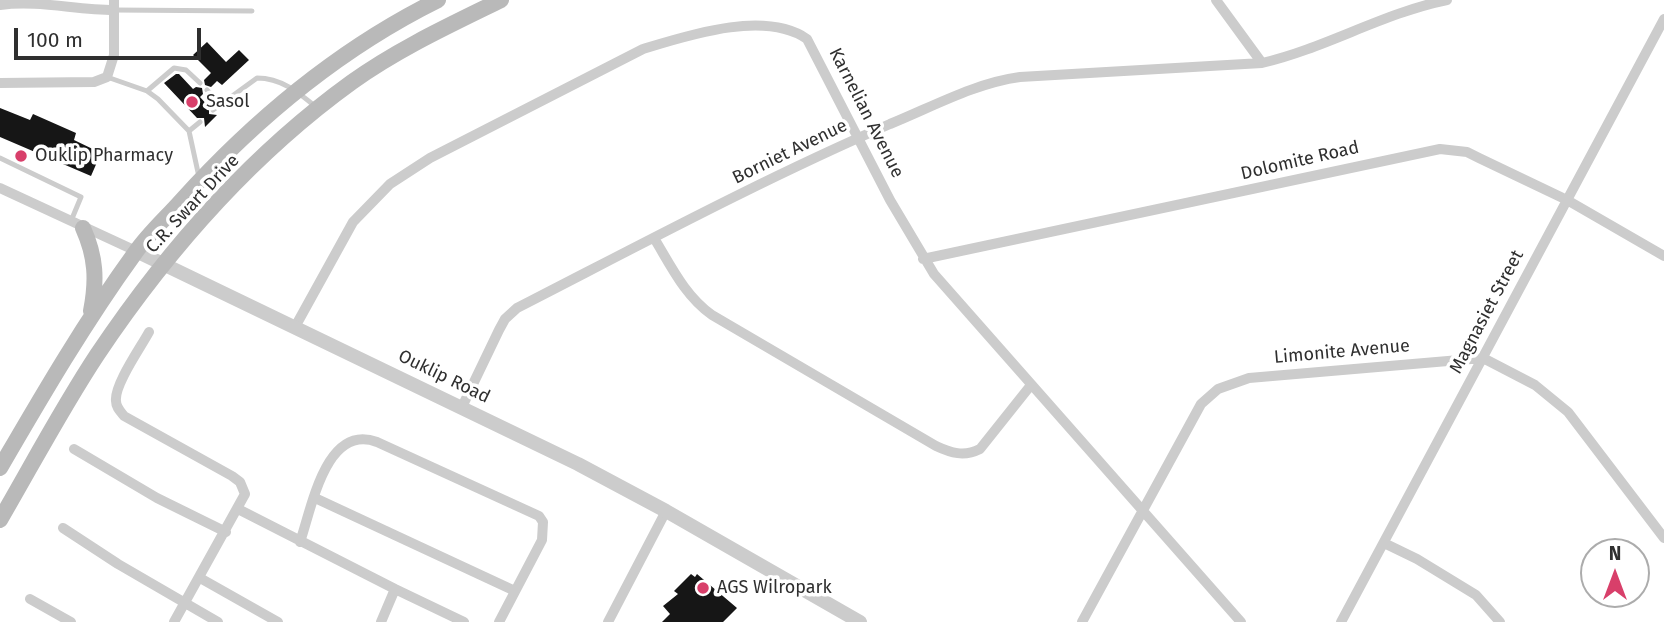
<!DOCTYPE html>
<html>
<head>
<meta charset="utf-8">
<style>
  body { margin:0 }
  #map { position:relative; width:1664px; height:622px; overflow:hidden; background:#fff; font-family:"Fira Sans",sans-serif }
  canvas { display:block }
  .north { position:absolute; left:1580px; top:538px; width:70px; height:70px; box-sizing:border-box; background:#fff; border:2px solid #acacac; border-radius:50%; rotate:0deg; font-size:19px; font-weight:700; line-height:28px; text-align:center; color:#2f2f2f }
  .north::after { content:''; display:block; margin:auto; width:24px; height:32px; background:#d83f6a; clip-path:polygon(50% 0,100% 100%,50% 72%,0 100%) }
  .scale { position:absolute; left:14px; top:28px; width:187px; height:32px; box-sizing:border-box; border:4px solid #2f2f2f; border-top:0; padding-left:9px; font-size:21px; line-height:24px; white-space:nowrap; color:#2f2f2f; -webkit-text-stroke:5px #fff; paint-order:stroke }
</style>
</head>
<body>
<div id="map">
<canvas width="1664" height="622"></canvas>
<div class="north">N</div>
<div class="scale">100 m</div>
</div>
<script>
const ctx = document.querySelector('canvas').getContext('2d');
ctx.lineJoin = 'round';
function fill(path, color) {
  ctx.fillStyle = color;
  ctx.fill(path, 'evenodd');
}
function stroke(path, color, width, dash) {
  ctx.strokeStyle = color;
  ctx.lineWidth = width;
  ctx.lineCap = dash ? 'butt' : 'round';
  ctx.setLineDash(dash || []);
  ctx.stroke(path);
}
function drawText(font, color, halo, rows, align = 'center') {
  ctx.font = font + ' "Fira Sans",sans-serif';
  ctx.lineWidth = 7;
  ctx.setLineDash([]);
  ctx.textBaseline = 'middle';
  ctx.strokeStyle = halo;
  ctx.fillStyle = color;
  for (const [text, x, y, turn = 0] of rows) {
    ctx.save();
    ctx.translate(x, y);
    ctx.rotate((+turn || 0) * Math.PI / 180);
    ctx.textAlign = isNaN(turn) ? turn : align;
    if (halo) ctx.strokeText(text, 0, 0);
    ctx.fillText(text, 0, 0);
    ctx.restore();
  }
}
fill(new Path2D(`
  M207 42 226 62 239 50 249 60 222 85 217 81 211 87 205 85 204 80 211 73 193 55Z
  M176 74H179L193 89 196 87 202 88 203 94 200 97 209 107V114L217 115 205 127 204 118H197L164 83Z
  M0 108 30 120 33 114 76 133 74 140 101 153 91 176 0 137Z
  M691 574 695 577 697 574 737 608 723 622H662L670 614 663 606 678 594 674 591Z`), '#161616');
stroke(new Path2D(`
  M114 10 252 11
  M107 77 147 91 158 99 189 131
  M207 90 221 104
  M147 91 174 68 186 70 200 83
  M213 110 257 78C281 78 298 92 316 107
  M0 158 81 197 71 221
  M199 177 189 131 200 122`), '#ccc', 5);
stroke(new Path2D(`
  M1216 0 1262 63
  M0 5C39 0 75 10 114 10
  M0 83 94 82 107 77 114 55V0
  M0 188 136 251
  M654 238C671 266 685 296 712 315L936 446C951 453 964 457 980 449L1031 385
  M923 259 1440 149 1467 152 1479 158 1567 200 1664 256
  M295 327 353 222 390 184 430 158 643 49C689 35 765 10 807 39L890 200 934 274 1241 622
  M149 332C141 347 114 385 116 401 116 407 120 411 124 416L232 476 240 482 245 494 174 622
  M462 407 499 330 505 319 517 308C640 245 763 179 890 124 932 107 975 83 1020 77L1262 63C1326 48 1383 13 1447 0
  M74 449 157 498 226 532
  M315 498 515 591
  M238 509 395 589 464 622
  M63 528 118 564 218 622
  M300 542C312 507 326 423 377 442L539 516 543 522 542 540 499 622
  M1384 543 1417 559 1476 595 1500 622
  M200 578 278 622
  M30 599 71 622
  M381 622 395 589
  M608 622 666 511
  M1082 622 1201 404 1218 389 1249 378 1483 358 1535 385 1568 412 1664 538
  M1341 622 1664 19`), '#ccc', 10);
stroke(new Path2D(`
  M136 251 578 464 666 511 860 622`), '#ccc', 14);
stroke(new Path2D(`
  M83 228C96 257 97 280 91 311
  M0 468C43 394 85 322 135 253 148 234 166 218 181 201 255 119 339 49 438 0
  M0 520C32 465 62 408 97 355 166 252 251 155 352 82 398 49 450 25 501 0`), '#b9b9b9', 16);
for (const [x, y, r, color] of [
  [192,102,7,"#d83f6a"],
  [21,156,7,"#d83f6a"],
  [703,588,7,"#d83f6a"]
]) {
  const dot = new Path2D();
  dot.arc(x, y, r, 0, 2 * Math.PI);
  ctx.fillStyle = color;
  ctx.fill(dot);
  stroke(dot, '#fff', 2.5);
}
drawText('18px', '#2f2f2f', '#fff', [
  ["Sasol",206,102],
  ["Ouklip Pharmacy",35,156],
  ["AGS Wilropark",717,588]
], 'left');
drawText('18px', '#2f2f2f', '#fff', [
  ["Karnelian Avenue",866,113,63],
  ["Borniet Avenue",790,152,-26],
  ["Dolomite Road",1300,161,-13],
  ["C.R. Swart Drive",193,204,-47],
  ["Magnasiet Street",1487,312,-62],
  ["Limonite Avenue",1342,352,-5],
  ["Ouklip Road",444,377,26]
]);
</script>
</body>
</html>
